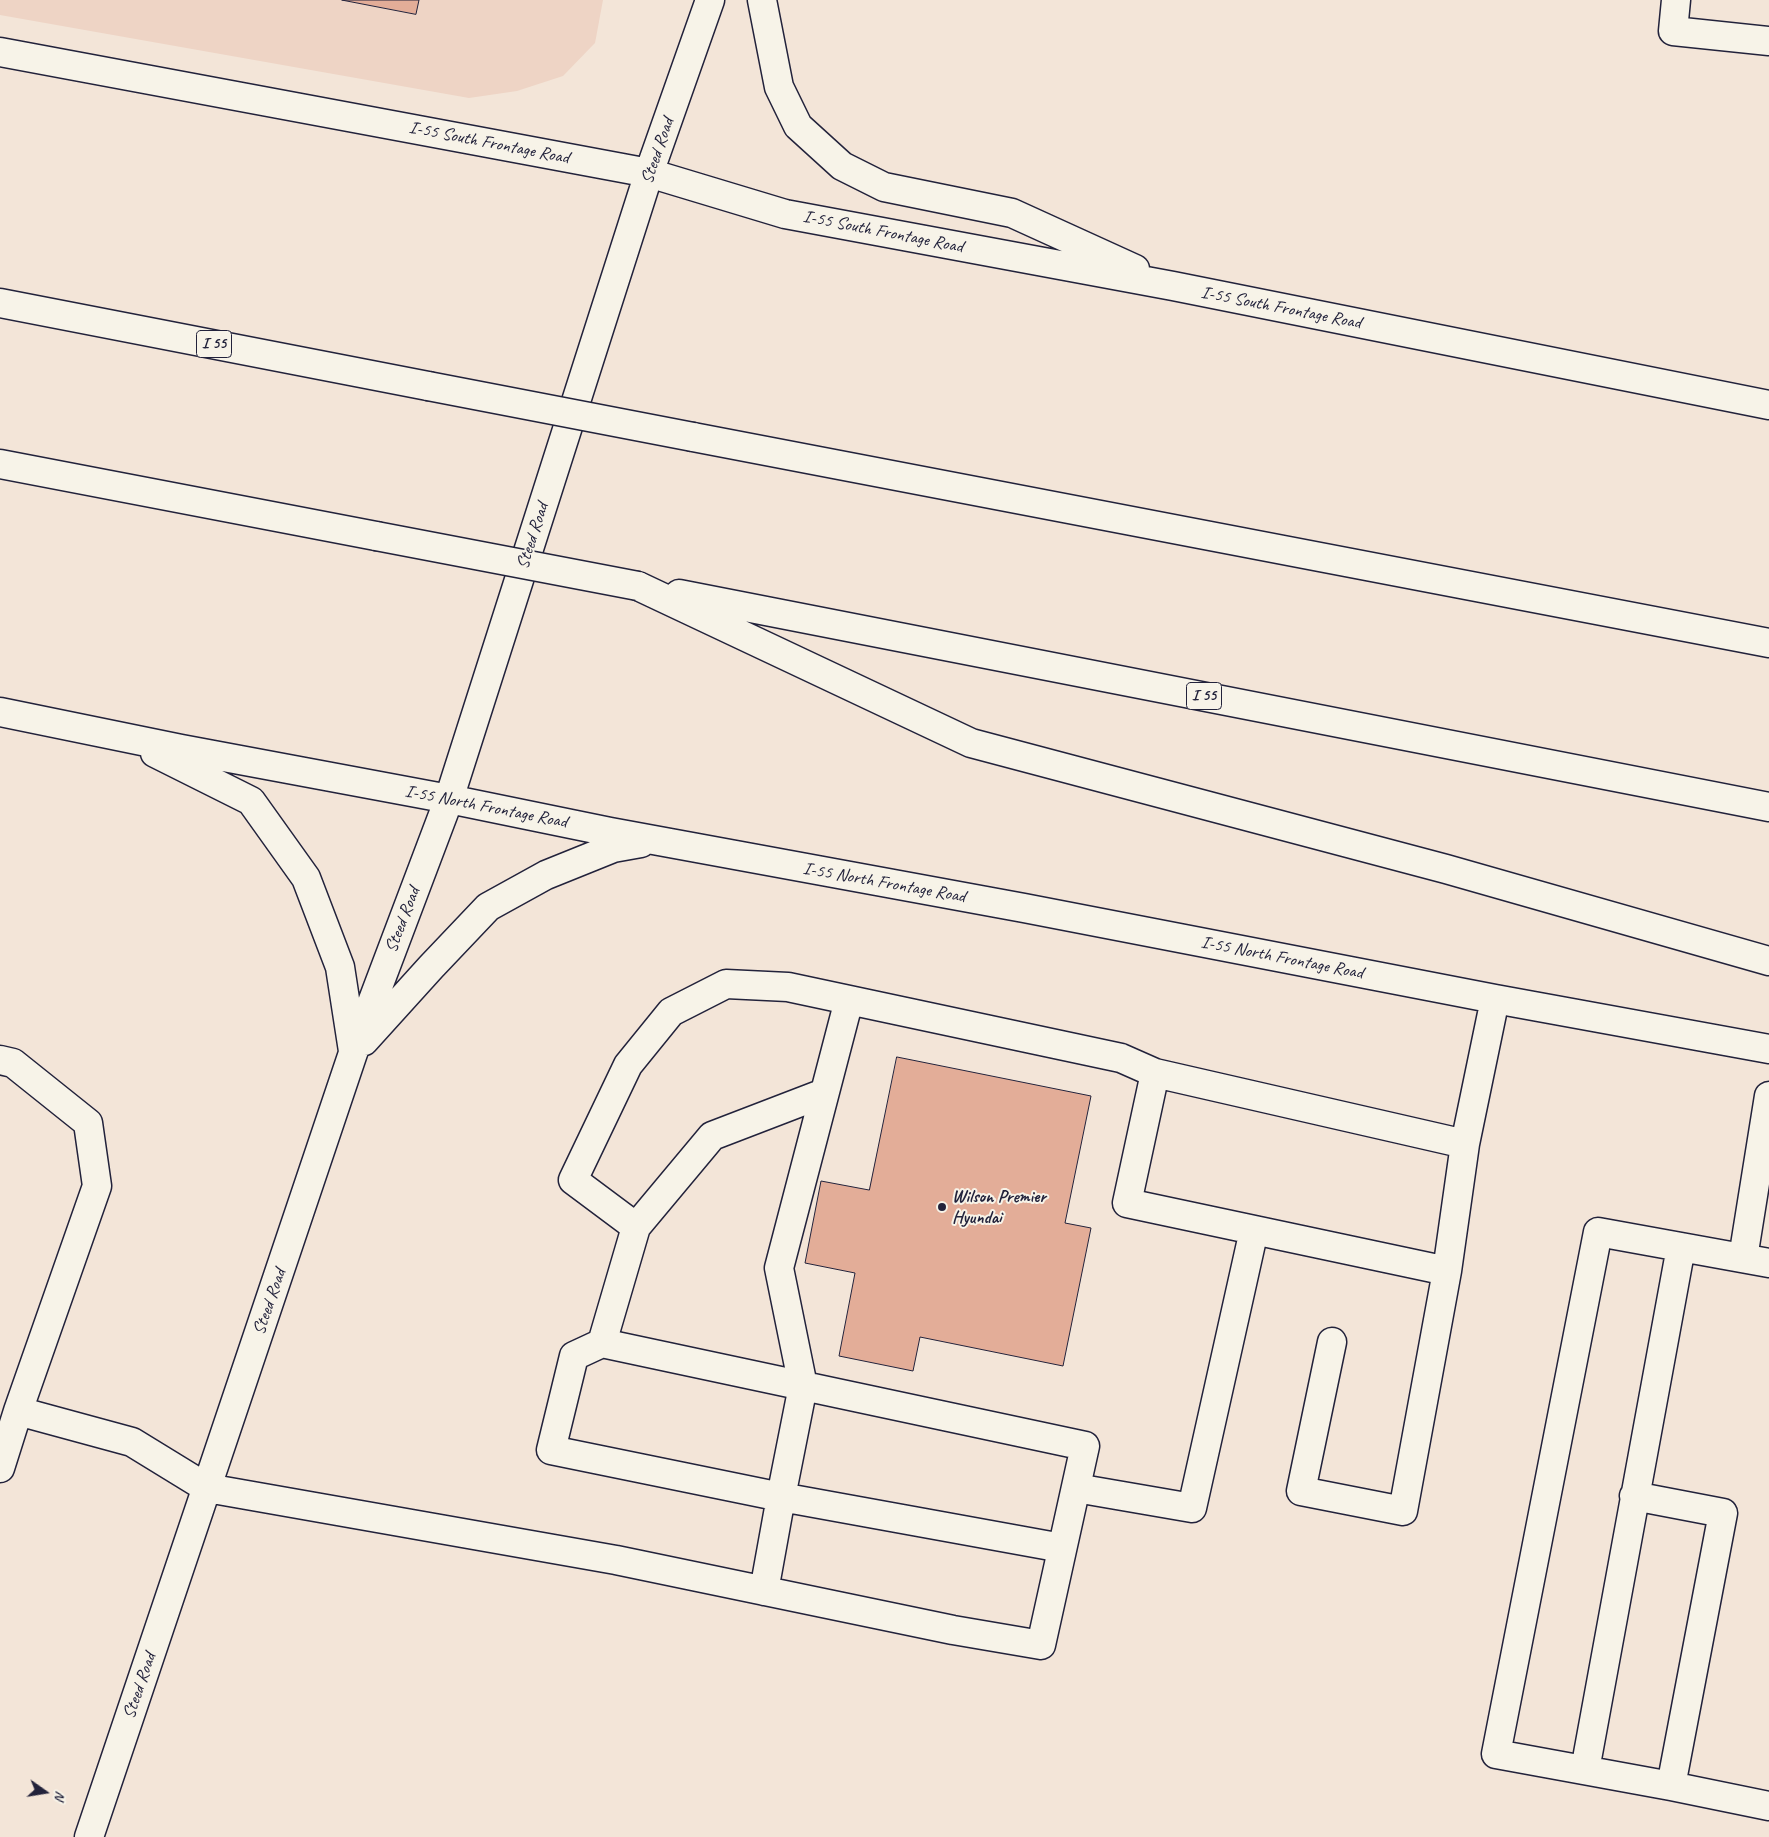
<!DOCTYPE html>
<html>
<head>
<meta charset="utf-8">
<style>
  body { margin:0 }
  #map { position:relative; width:1769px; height:1837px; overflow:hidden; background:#f3e5d8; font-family:Caveat,sans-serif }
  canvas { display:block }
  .north { position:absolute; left:20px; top:1767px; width:50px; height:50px; -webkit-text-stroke:4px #f7f3e8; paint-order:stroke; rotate:103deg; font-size:14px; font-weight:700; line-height:20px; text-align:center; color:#22223b }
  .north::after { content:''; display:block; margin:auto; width:18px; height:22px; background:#22223b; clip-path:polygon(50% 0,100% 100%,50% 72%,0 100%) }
</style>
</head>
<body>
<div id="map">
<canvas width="1769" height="1837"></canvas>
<div class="north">N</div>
</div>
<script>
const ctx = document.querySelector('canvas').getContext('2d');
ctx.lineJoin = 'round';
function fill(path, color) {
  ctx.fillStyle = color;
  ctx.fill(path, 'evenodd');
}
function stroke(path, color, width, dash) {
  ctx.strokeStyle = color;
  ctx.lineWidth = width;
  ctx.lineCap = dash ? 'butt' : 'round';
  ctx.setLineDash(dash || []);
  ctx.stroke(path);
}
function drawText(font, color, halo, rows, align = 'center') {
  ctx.font = font + ' Caveat,sans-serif';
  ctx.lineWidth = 4;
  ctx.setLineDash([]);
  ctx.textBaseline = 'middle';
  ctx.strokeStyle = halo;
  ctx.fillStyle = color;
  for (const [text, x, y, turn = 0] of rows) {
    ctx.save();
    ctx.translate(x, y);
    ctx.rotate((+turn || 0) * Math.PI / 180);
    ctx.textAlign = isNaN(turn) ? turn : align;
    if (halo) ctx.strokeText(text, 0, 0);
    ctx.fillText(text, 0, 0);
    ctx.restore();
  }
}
fill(new Path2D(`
  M0 0H603L595 43 563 76 517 91 469 98 0 15Z`), '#eed4c5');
const building = new Path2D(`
  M342 0H419L416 14Z
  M897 1057 1091 1096 1065 1223 1091 1228 1063 1366 920 1337 913 1371 839 1356 855 1273 805 1263 821 1181 869 1190Z`);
fill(building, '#e3ad98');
stroke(building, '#22223b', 1);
const minor = new Path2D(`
  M762 0 779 87 798 126 842 166 884 187 1012 213 1135 269
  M1676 0 1673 31 1769 41
  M0 52 649 173 785 214 1173 286 1769 405
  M0 712 181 749 449 799 610 832 1024 908 1495 999 1769 1049
  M155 753 251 801 306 878 340 967 353 1051
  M849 1000 779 1268 803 1386 781 1497 1062 1548
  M364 1041 431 967 488 907 546 875 613 848 641 843
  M0 1060 13 1063 88 1123 97 1186 18 1411 0 1468
  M636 1227 712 1136 824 1093
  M1743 1258 1769 1096
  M1769 1263 1598 1232 1496 1754 1671 1786 1769 1806
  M1447 1271 1127 1203 1155 1073 1465 1144
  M1332 1342 1301 1491 1403 1511 1447 1271 1465 1144 1495 999
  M18 1411 132 1442 207 1488 616 1560 953 1630 1041 1645 1085 1446 602 1343
  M1076 1488 1192 1508 1254 1230
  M1634 1496 1723 1513 1671 1786
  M764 1591 781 1497 551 1450 574 1356 602 1343 636 1227 573 1180 628 1065 671 1012 726 984 788 987 1121 1058 1155 1073
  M1585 1770 1681 1247
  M89 1837 353 1053 449 799 649 173 710 0`);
const highway = new Path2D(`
  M0 303 428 386
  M693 437 1769 643
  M0 464 376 536
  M638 586 971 743 1446 869 1769 961
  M679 594 1769 807`);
stroke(minor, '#22223b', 31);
stroke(highway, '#22223b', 31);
stroke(minor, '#f7f3e8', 28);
stroke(highway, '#f7f3e8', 28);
const highwayBridge = new Path2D(`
  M428 386 693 437
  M376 536 638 586`);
stroke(highwayBridge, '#22223b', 31, []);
stroke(highwayBridge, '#f7f3e8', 28);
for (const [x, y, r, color] of [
  [942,1207,5,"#22223b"]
]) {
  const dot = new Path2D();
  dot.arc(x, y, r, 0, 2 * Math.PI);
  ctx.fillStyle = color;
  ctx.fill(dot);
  stroke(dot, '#f7f3e8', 2);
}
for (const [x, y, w] of [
  [214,344,35],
  [1204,696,35]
]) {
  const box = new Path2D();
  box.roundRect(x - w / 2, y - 13.5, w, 27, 4);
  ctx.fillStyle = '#f7f3e8';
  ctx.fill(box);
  stroke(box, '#22223b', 1);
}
drawText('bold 16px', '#22223b', null, [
  ["I 55",214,344],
  ["I 55",1204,696]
]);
drawText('18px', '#22223b', '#f7f3e8', [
  ["I-55 South Frontage Road",489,143,11],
  ["Steed Road",658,151,-71],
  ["I-55 South Frontage Road",883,232,11],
  ["I-55 South Frontage Road",1281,308,11],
  ["Steed Road",533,536,-72],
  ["I-55 North Frontage Road",486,807,11],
  ["I-55 North Frontage Road",884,883,10],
  ["Steed Road",403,920,-69],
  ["I-55 North Frontage Road",1282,958,11],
  ["Steed Road",270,1302,-71],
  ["Steed Road",140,1686,-71]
]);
drawText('bold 18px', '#22223b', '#f7f3e8', [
  ["Wilson Premier",952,1197],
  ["Hyundai",952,1218]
], 'left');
</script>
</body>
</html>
